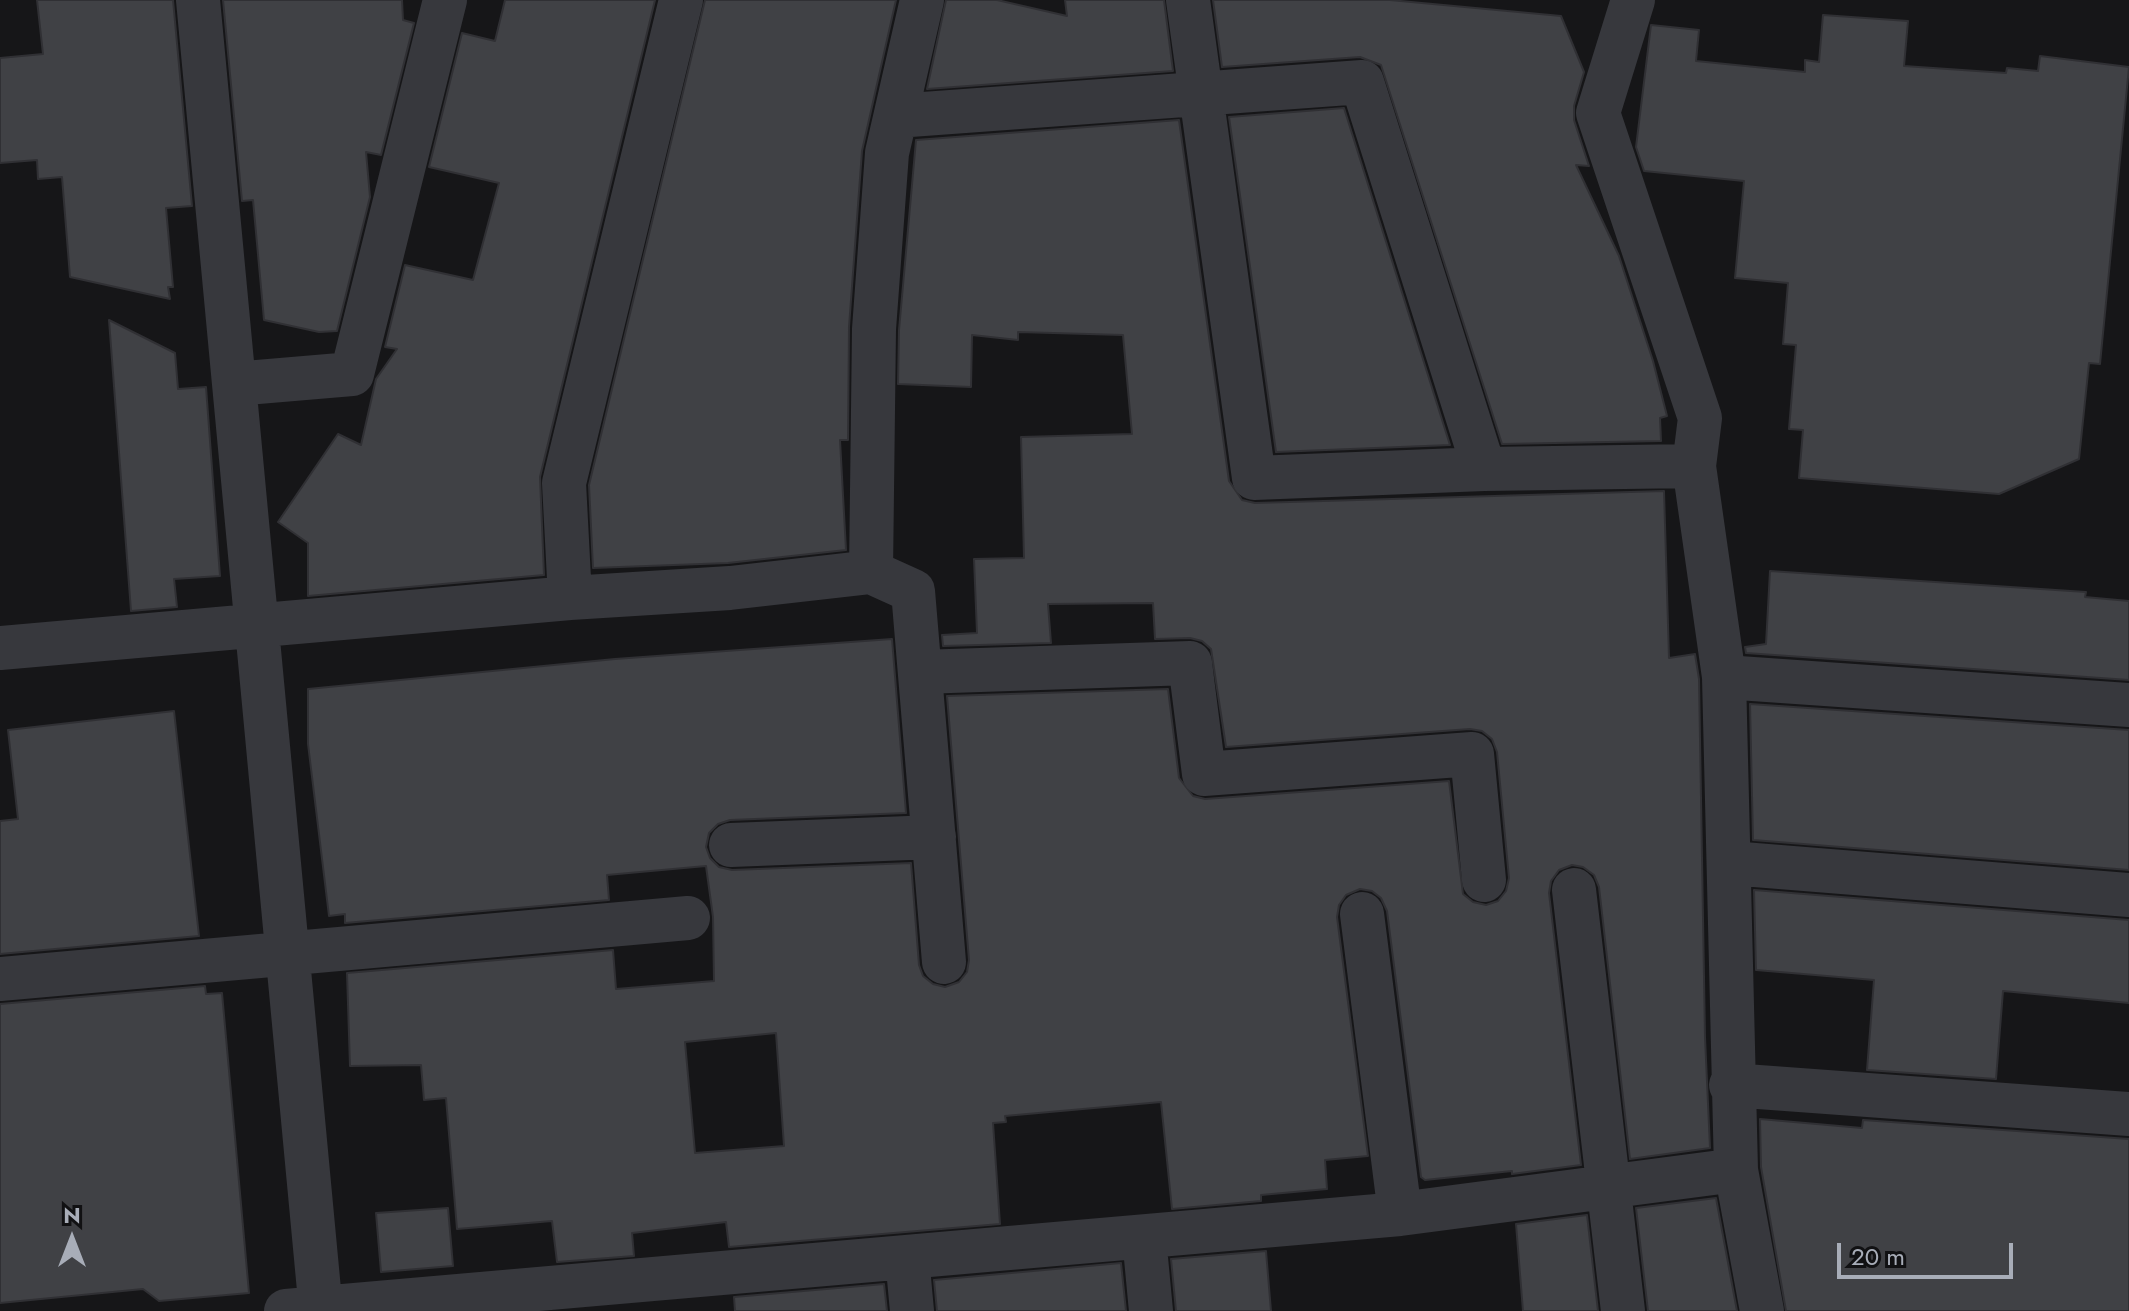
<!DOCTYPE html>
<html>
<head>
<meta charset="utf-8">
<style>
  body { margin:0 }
  #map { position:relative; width:2129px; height:1311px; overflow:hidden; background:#161618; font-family:Jost,sans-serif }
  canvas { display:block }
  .north { position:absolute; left:32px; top:1199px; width:80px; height:80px; -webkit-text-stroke:6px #111113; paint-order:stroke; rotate:0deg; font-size:22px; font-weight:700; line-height:32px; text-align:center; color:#a8adb8 }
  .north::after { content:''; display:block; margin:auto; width:28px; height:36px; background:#a8adb8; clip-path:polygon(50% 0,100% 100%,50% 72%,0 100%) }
  .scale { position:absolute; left:1837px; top:1243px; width:176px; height:36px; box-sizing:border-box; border:4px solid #a8adb8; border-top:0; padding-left:10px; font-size:24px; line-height:28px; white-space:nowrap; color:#a8adb8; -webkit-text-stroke:6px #111113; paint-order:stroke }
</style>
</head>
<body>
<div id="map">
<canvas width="2129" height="1311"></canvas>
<div class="north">N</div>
<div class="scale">20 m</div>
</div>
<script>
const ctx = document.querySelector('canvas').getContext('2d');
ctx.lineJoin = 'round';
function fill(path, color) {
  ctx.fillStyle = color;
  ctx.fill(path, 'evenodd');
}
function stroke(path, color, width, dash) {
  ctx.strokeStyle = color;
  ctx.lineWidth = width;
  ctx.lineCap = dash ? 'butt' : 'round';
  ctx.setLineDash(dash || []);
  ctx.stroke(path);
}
const building = new Path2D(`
  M37 0H173L192 206 166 208 173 287H168L170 299 70 277 62 177 38 179 37 160 0 163V58L43 54Z
  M223 0H402L403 20 414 23 381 155 366 152 370 197 337 331 319 332 264 320 253 200 242 201Z
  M505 0H655L540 477 544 575 308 596V543L278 522 338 434 361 445 376 379 397 349 385 347 405 265 473 280 499 183 429 167 462 33 495 41Z
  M705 0H896L862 151 849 327 848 440H840L846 550 728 563 593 568 589 485Z
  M946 0H997L1067 16 1065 0H1164L1173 71 927 89Z
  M1213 0H1390L1561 16 1584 72 1574 106V120L1589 166 1576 165 1619 256 1653 361 1667 416 1660 418 1661 441 1502 444 1381 65 1360 57 1222 67Z
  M1823 15 1908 21 1904 66 2006 73 2007 68 2038 71 2040 56 2129 67 2100 364 2089 363 2079 459 1999 494 1799 478 1803 430 1789 429 1796 345 1783 344 1788 283 1735 278 1744 181 1644 171 1636 147 1651 25 1699 30 1696 61 1805 72V60L1819 62Z
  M1344 108 1450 445 1276 452 1229 117Z
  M1179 120 1229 481 1242 500 1255 503 1664 491 1669 658 1695 654 1699 679 1705 1037 1710 1148 1630 1159 1599 887 1594 875 1583 867 1572 865 1559 870 1551 881 1549 893 1581 1165 1512 1174V1171L1425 1180 1421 1177 1387 911 1381 898 1372 891 1360 889 1346 895 1339 905 1337 917 1368 1156 1325 1160 1327 1189 1261 1195V1201L1172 1209 1161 1102 1005 1116 1006 1122 993 1123 1000 1224 729 1247 726 1222 632 1233 634 1256 557 1262 552 1221 457 1229 446 1098 424 1100 421 1065 350 1066 347 973 613 950 616 989 714 981 713 917 706 866 607 875 609 900 345 923V914L329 916 308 744V689L615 659 892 639 906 813 730 820 718 824 709 833 706 847 710 858 719 867 732 870 911 863 919 965 923 976 933 984 945 987 959 982 967 972 969 960 947 696 1168 689 1179 778 1193 796 1205 799 1449 781 1463 894 1473 902 1486 905 1498 901 1506 891 1509 878 1497 752 1492 739 1482 731 1470 729 1226 747 1211 649 1202 641 1190 638 1155 639 1153 603 1048 604 1051 643 943 646 942 635 977 633 974 559 1024 558 1021 437 1132 434 1123 335 1018 332V340L972 335 971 387 898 384 899 330 916 140ZM776 1033 784 1146 695 1153 685 1042Z
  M109 320 175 353 178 389 206 387 220 576 174 579 177 607 131 611Z
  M1770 571 2086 592 2085 597 2129 601V680L1746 653 1745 647 1766 644Z
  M1750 704 2129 730V870L1753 840Z
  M174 711 199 936 0 954V821L18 819 8 730Z
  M1754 890 2129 920V1003L2003 991 1996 1079 1867 1070 1874 980 1756 970Z
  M205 986 206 994 222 993 249 1293 159 1301 143 1289 0 1303V1004Z
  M1760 1119 1862 1128 1863 1120 2129 1139V1311H1786L1761 1167Z
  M1716 1198 1737 1311H1648L1636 1208Z
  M448 1208 453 1266 381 1272 376 1213Z
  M1587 1215 1598 1311H1523L1516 1224Z
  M1266 1251 1271 1311H1176L1171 1259Z
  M1121 1263 1126 1311H937L934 1280Z
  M884 1284 887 1311H735L734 1297Z`);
fill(building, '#404145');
stroke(building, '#303034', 2);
stroke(new Path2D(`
  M198 0 321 1311
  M1188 0 1254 478 1484 469 1694 466
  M1633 0 1598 113 1700 418 1694 466 1724 677 1736 1170 1762 1311
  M896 116 1362 82 1484 469
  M234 384 352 374 445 0
  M871 572 874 329 887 153 922 0
  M570 598 564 483 681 0
  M0 648 570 598 730 588 871 572 913 591 944 962
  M920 672 1190 663 1204 774 1472 754 1484 880
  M1724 677 2129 705
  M731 845 934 837
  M1730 863 2129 895
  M1574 890 1623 1311
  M1362 914 1400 1214
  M0 979 688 918
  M1731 1085 2129 1114
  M1144 1237 1151 1311
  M907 1257 912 1311
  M286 1311 1400 1214 1736 1170`), '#37383d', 44);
</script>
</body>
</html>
